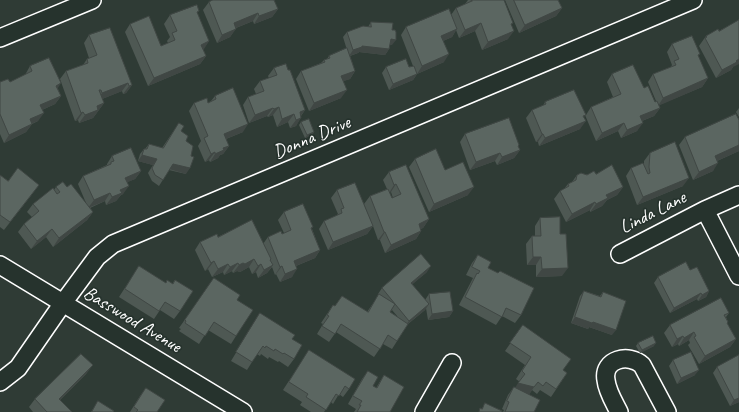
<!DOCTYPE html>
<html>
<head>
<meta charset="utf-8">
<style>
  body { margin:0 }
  canvas { display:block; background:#2f3b35 }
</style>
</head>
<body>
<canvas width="739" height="412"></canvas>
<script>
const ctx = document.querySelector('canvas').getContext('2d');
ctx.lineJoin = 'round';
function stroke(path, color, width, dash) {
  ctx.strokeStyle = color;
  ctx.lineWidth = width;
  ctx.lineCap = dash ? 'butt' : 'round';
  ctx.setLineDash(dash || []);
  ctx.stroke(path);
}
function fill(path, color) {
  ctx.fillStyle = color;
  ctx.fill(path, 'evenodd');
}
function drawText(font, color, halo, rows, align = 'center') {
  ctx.font = font + ' Caveat,sans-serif';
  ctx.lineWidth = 3.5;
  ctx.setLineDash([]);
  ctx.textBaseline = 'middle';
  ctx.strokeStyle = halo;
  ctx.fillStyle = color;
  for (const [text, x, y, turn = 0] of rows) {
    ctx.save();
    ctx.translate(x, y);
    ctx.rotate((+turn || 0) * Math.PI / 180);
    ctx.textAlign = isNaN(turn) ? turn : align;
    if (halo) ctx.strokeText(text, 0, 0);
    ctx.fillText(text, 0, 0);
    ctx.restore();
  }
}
const minor = new Path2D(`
  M0 38 92 0
  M705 210 739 276
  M620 254 705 210 739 195
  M0 265 243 412
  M0 382 18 368 63 303 97 257 113 244 693 0
  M424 412 452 363
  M619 412C614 402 607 391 606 380 602 359 629 353 642 365L667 412`);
stroke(minor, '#fff', 20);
stroke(minor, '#26332d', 17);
fill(new Path2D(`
  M468 0H504L511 26 508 39 482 50 475 31 459 38 456 30 452 37 443 41 444 62 417 74 413 80 389 90 382 73 386 67H409L413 66 401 35 406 27 451 15 456 8 465 4Z
  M505 0H558L562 8 556 16 519 33Z
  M209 2 278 9 272 17 254 24 253 21 236 28 230 37 217 43 203 10Z
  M197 13 209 41 203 49 206 56 200 64 148 86 125 32 130 24 161 46 168 43 167 41 170 37 164 24 170 15Z
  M371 22 392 45H390L389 49 385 55 359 52 358 53 350 56 355 71 350 79 343 81 341 98 309 111 296 79 301 71 321 63 324 60 327 59 329 56 347 50 343 37 347 32 368 27Z
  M719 31 733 67 731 70 716 78 699 46 706 36Z
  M89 35 132 85 126 93 123 94 122 91 102 99 104 103 93 118 79 123 78 120 75 121 60 79 66 71 83 65 87 59 89 58 84 43Z
  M672 44 698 56 708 78 702 87 659 105 660 108 654 116 642 121 637 131 621 138 618 131 596 141 585 115 584 117 580 129 539 146 538 142H536L526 118 532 110 543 106 545 102 586 115 591 107 613 97 607 82 612 74 644 88 655 102 656 101 648 82 653 74 671 67 672 65 667 52Z
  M30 66 58 89 61 96 55 104 42 110 38 121 32 124 26 132 4 143 0 134V82H10L25 75Z
  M274 68 288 70 305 110 301 116 296 126 290 128 288 122 277 127 273 115 268 117 267 116 249 123 243 105 248 97 256 94 254 89 260 81 269 78 268 76Z
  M215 96 243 132 226 139 229 146 223 154 220 155 218 158 210 162 209 160 205 162 198 146 201 141 189 111 194 103H208L211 101Z
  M739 108V117L736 112Z
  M739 120V151L717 161 713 171 693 180 679 145 685 137Z
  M301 122 314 132 312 135 305 138 299 125Z
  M179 123 181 131 186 141V174L169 170 159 186 152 181 148 173 153 165 138 161 140 154 144 149H145L149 144 162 148Z
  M465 134 519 145 518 146 520 150 514 158 497 165 495 161 470 170 460 142Z
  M650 153 683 186 637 205 626 176 631 168 644 164V161Z
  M112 156 141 171 135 179 127 182 123 194 121 195 116 201 106 205 105 201 90 208 93 212 87 220 53 247 46 237 31 249 18 232 24 224 32 217 27 212 33 204 54 190 56 187H67L86 203 78 184 83 176 107 165V164Z
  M415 159 445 170 468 195 429 212 409 167Z
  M389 172 429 219 423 228 420 229 421 231 416 239 385 253 380 240H378L373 226 367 234 328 250 319 229 324 221 336 216 338 214 331 198 337 190 372 225 364 204 370 196 387 189 383 180ZM391 192 393 198H392L389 193Z
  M596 174 623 187 617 195 607 200 602 206 590 212V210L566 222 554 199 560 191 564 189 568 184 572 182 577 175Z
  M0 175 8 181 33 193 4 230 0 227Z
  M284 212 312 229 320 250 315 258 296 266 292 277 280 282 276 274 275 275 272 267 267 273 258 278 256 272 252 274 249 267 240 272 237 271 233 273 232 271 224 275 223 272 212 277 208 269 205 271 195 250 200 242 218 237 263 244 268 237 284 233 278 220Z
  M540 218 562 276 536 277V265H527L526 244 532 236H535V226Z
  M478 255 488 268 498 273 500 271 521 315 515 323 502 316 496 325 459 305 473 278 466 275 472 263Z
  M139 266 165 283 172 284 175 280 180 311 174 319 160 310 154 319 119 297Z
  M690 270 709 291 706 297 698 301 697 299 670 313 654 283 658 277Z
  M427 272 412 284 425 300 429 294 453 311 449 317 428 320 426 308 425 310 408 324 392 349 383 344 374 357 336 332 329 342 317 334 323 324 321 323 333 305 335 306 342 296 367 312 379 295 378 294 382 288ZM392 310 398 317 390 312Z
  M214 278 237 300 236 336 231 344 208 330 199 344 179 331 181 329 179 328Z
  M584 291 600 296 603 292 612 335 589 327 588 329 571 323 580 296Z
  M260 313 292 339 294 359 288 367 279 361 278 362 269 357 268 359 261 354 260 356 257 354 247 370 231 361Z
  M729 313 726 317 728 322 727 323 736 339 730 347 699 364 688 345 690 343 689 340 679 346 678 344 672 347 664 333 670 325Z
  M523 325 563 370 567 373 551 397 540 390 537 394 532 390 529 394 534 412H503L504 410 502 409 508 395 514 387H516L520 382 516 379 525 365 505 351Z
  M638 343 654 346 640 353 636 346Z
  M309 350 349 389 343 397 339 394 333 404 331 402 324 412H311L300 405 302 402 283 390Z
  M739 355V402L730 406 713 373 717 367Z
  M673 360 695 375 677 384 669 366Z
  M368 371 373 386 376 388 384 375 390 412H354L356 409 348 404 362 379Z
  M87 373 60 400 72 412H33L29 407 35 399Z
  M146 388 157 412H130L140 396Z
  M98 401 113 412H91Z`), '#4e5853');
fill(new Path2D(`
  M562 8 556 16 519 33 525 25Z
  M278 9 272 17 254 24 259 16Z
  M258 13 253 21 228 31 234 23Z
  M481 23 475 31 459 38 465 30Z
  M236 29 230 37 217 43 222 35Z
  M457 29 452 37 436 44 441 36Z
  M514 31 508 39 482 50 488 42Z
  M391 39 396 40 392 45H387Z
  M209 41 204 49 196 53 201 45Z
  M362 46 389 49 385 55 359 52 358 53 349 56 353 50Z
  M449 54 444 62 417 74 422 66Z
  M206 56 200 64 148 86 154 78Z
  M739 59V64L733 67 731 70 716 78 722 70Z
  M355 71 350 79 335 84 341 76Z
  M417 74 413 80 389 90 393 84Z
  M708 78 702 87 658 106 663 98Z
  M61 83 56 91V86Z
  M128 83 122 91 97 101 102 93Z
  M132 85 126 93 123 94 129 86Z
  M347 90 341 98 309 111 314 103Z
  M61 96 55 104 35 113 40 105Z
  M104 103 93 118 79 123 85 115 97 106Z
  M279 107 273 115 268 117 274 109Z
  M273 108 267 116 249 123 255 115Z
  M660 108 654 116 634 124 640 116Z
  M305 110 299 118 300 112Z
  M83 112 78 120 75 121 81 113Z
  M44 113 38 121 24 127 30 119Z
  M294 114 288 122 277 127 282 119Z
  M301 118 296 126 290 128 296 120Z
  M586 121 580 129 539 146 545 138Z
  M624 123 618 131 596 141 602 133Z
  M643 123 637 131 621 138 627 130Z
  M32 124 26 132 4 143 9 135Z
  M248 124 243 132 218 142 224 134Z
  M314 132 312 135 305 138 307 135Z
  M542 134H543L538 142H536Z
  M519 145 514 153 520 150 514 158 497 165 502 157Z
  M739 145V151L710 164 715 156Z
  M229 146 223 154 220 155 218 158 210 162 215 154 223 148Z
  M215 152 209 160 205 162 211 154Z
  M500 153 495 161 470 170 476 162Z
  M142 155 157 159 153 165 138 161Z
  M718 163 713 171 693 180 699 172Z
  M173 164 190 168 186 174 169 169Z
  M141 171 135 179 119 186 125 178Z
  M689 178 683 186 637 205 643 197Z
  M396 184 391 192 389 193 394 185Z
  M39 185 33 193 4 230 10 222Z
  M129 186 123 194 121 195 116 201 106 205 112 197 120 190Z
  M474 187 468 195 429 212 434 204Z
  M623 187 617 195 607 200 602 206 590 212 596 204 606 195Z
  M110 193 105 201 88 208 94 200Z
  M595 202 590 210 566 222 572 214Z
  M93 212 87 220 53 247 59 238Z
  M429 219 423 228 413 232 419 224Z
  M373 226 367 234 328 250 333 242Z
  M52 229 46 237 31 249 37 241Z
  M421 231 416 239 385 253 391 245Z
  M384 232H385L380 240H378Z
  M320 250 315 258 288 269 294 261Z
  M533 257H541L536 265H527Z
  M254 259 249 267 240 272 237 271 233 273 239 265Z
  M214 261 208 269 205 271 211 263Z
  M238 263 232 271 224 275 230 267Z
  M228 264 223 272 212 277 218 269Z
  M261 264 256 272 252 274 258 266Z
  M273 265 267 273 258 278 264 270Z
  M282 266 276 274 275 275 280 267Z
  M431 266 427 272 407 289 411 283Z
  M568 268 562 276 536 277 542 269Z
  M297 269 292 277 280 282 285 274Z
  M709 291 706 297 698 301 702 295Z
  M701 293 697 299 670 313 674 308Z
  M429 304 425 310 405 326 409 321Z
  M453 311 449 317 428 320 432 314Z
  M575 317 593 322 616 330 612 335 589 327 588 329 571 323Z
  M694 332 689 340 679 346 684 338Z
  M683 336 678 344 672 347 677 339Z
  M736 339 730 347 699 364 705 356Z
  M656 343 654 346 640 353 642 350Z
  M93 365 87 373 53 407 59 399Z
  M699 370 695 375 677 384 681 378Z
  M518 383 534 387 529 395 513 391Z
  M739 398V402L730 406 734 400Z`), '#404744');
const building = new Path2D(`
  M213 0H274L278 9 259 16 258 13 234 23 236 29 222 35 209 2Z
  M471 0H504L513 23 511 24 514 31 488 42 481 23 465 30 456 8 472 1Z
  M514 0H558L562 8 525 25Z
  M197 5 199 11 197 12 209 41 201 45 206 56 154 78 130 24 149 16 161 46 175 40 172 33 177 31 170 15Z
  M449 9 457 29 441 36 449 54 422 66 406 27Z
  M739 20V59L736 61 737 62 722 70 705 38 707 37 706 36 718 29 719 31Z
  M371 22 393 23 392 30H395L396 32V40L391 39 389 49 362 46V47L353 50 347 32 363 26 371 27Z
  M110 28 132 85 129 86 128 83 102 93 101 90H99L104 103 97 106 98 110 85 115 83 112 81 113 66 71 88 63 87 59 97 55 89 35Z
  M692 36 700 54 698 55 708 78 663 98 653 74 676 65 674 61 679 59 672 44Z
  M347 48 355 71 341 76 347 90 314 103 301 71 325 62 324 60 330 58 329 56Z
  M49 58 61 83 56 86 61 96 40 105 44 113 30 119 32 124 9 135 0 114V82L8 79 10 82 32 71 30 66Z
  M406 59 409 67 414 66 417 74 393 84 386 67Z
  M286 64 288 70H290L305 110 300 112 301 118 296 120 294 114 282 119 279 107 274 109 273 108 255 115 248 97 264 91 260 81 277 75 274 68Z
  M633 65 644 88 648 86 655 102 657 101 660 108 640 116 643 123 627 130 624 123 602 133 591 107 621 94 612 74Z
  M233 88 248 124 224 134 229 146 223 148 224 150 215 154V152L211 154 204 138 208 136 194 103 207 98 208 103 216 99 215 96Z
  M574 90 586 115 583 116 586 121 545 138 543 134H542L532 110 546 104 545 102Z
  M736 114 739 120V145L715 156 718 163 699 172 685 137Z
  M509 118 519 145 518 146 520 150 502 157 500 153 476 162 465 134Z
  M309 119 314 132 307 135 301 122Z
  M179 123 184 126 181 131 188 136 186 141 193 146 191 156 194 157 190 168 173 164 163 180 155 175 152 168 157 159 142 155 144 149H147L149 144 163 148Z
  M675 142 689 178 643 197 631 168 643 163 648 174 650 173 649 167 650 153Z
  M131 148 141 171 125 178 129 186 120 190 122 193 112 197 110 193 94 200 83 176 111 164V162L114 161 112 156Z
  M436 149 445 170 463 162 474 187 434 204 415 159Z
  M406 165 429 219 419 224 421 231 391 245 385 232H384L370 196 388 189 392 198 401 194 396 184 394 185 389 172Z
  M612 165 623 187 606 195 608 198 596 204 595 202 572 214 560 191 569 186 568 184 576 180 577 175 581 173 587 175 594 171 596 174Z
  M18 168 39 185 10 222 0 215V175L8 181Z
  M63 182 67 187 71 184 93 212 59 238 52 229 37 241 24 224 39 211 33 204 53 188 57 194 60 192 56 187Z
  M355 183 373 226 333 242 324 221 342 213 341 209 344 208 337 190Z
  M303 204 313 227 311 228 320 250 294 261 297 269 285 274 282 266 280 267 268 237 281 231 282 234 291 230 284 212Z
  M560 217V234H566L568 268 542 269 541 257H533L532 236H541L540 218Z
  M252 220 271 259 270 260 273 265 264 270 261 264 258 266 254 259 245 264 243 263 239 265 238 263 230 267 228 264 218 269 214 261 211 263 200 242 217 234 218 237Z
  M421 254 431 266 411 283 429 304 409 321 382 288Z
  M478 255 491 262 488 268 498 273 500 271 534 288 521 315 506 308 502 317 465 297 477 273 478 274 480 271 472 267Z
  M686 262 690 270 697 267 709 291 702 295 701 293 674 308 658 277Z
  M139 266 166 283 167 280 173 284 175 280 193 291 180 311 165 302 159 311 125 289Z
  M214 278 240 295 237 300 253 310 236 336 214 322 205 336 185 323 186 321 185 320Z
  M584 291 601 297 603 292 626 301 616 330 593 322 592 323 575 317Z
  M450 292 453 311 432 314 429 294Z
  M379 294 395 304 390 312 408 324 397 341 388 335 380 349 341 324 335 334 322 326 329 316 327 315 333 305 335 306 342 296 368 312Z
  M721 298 729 313 724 315 728 322 727 323 736 339 705 356 694 337 696 336 694 332 684 338 683 336 677 339 670 325Z
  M260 313 295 335 292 339 302 345 294 359 284 353 283 354 275 349 274 351 266 346 265 348 263 346 252 362 236 352Z
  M523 325 571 359 563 370 567 373 556 389 546 382 543 386 538 382 534 387 518 383 525 374 522 371 531 357 510 343Z
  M653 336 656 343 642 350 638 343Z
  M309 350 355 379 349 389 345 386 339 396 336 394 326 410 306 397 308 394 289 382Z
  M691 352 699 370 681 378 673 360Z
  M81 354 93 365 59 399 72 412H47L35 399Z
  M739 355V398L734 400 717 367Z
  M368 371 378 377 373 386 377 388 384 375 404 387 390 412H357L361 405H359L362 401 353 396Z
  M514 387 540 400 534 412H505L509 402 507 401Z
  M146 388 165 400 157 412H136L138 410 134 407Z
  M98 401 114 411 113 412H92Z
  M485 403 502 411V412H479L480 408 482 409Z`);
fill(building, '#5b6661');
stroke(building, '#404744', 1);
drawText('19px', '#fff', '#26332d', [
  ["Donna Drive",312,138,-23],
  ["Linda Lane",653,213,-27],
  ["Basswood Avenue",132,320,31]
]);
</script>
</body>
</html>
